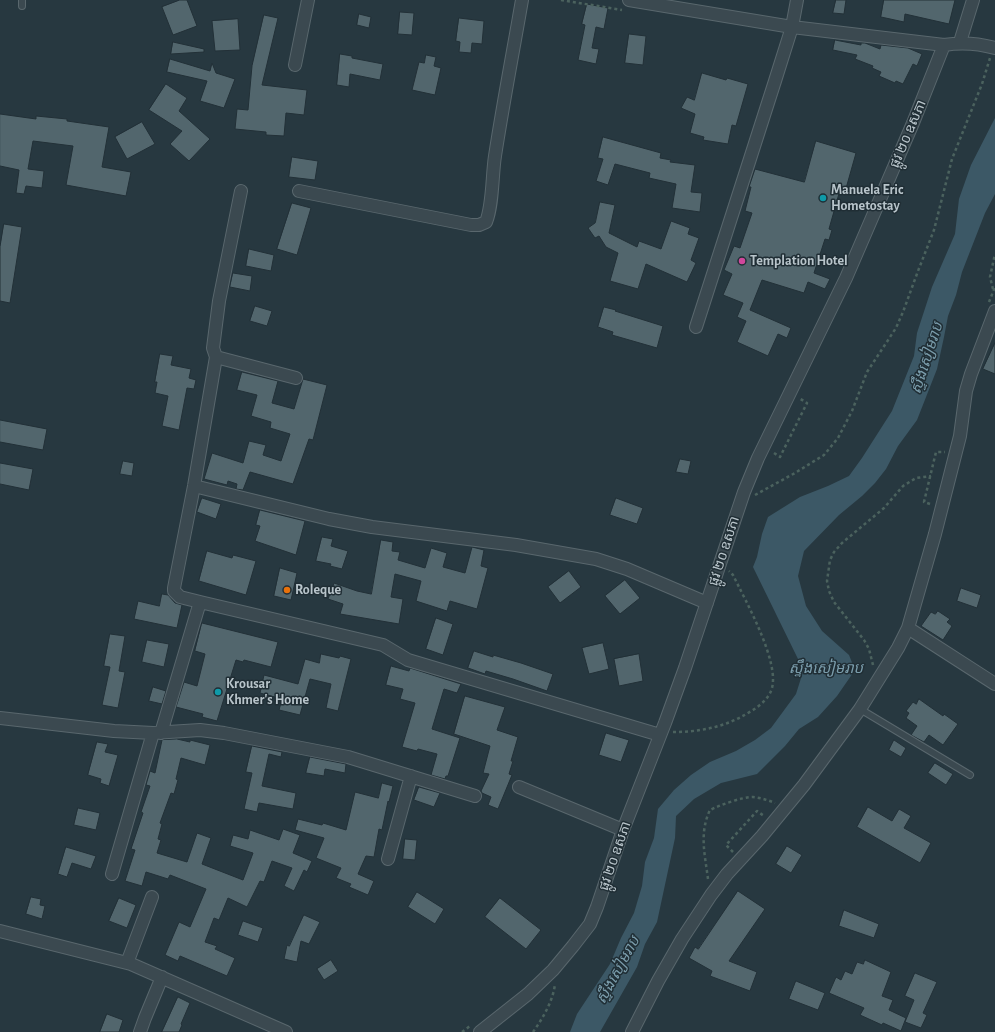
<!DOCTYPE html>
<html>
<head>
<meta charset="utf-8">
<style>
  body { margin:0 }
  canvas { display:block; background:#273840 }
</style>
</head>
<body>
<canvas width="995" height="1032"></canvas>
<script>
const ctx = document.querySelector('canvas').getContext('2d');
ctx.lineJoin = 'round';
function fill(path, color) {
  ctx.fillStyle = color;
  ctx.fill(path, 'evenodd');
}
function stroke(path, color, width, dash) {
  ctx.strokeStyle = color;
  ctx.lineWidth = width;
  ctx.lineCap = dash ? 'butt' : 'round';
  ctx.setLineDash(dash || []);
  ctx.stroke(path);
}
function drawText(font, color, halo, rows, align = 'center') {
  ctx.font = font + ' "Alegreya Sans","Noto Sans Khmer",sans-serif';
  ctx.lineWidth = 3;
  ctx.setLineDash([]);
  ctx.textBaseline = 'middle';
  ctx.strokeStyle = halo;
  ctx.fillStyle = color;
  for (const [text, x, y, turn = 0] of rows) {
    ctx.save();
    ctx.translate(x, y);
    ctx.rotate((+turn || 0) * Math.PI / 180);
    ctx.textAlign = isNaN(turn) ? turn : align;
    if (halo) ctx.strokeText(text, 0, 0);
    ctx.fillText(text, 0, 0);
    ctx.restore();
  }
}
fill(new Path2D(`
  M995 118V194L985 213 962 272 956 295 948 316 944 337 937 369 917 420 898 446 886 469 875 483 862 496 839 515 804 551 798 576 806 606 822 631 849 655 855 670 837 696 818 717 799 729 785 746 757 774 721 783 694 799 676 816 675 838 657 922 645 944 637 967 600 1032H570L577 1014 610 964 621 938 634 913 642 886 645 862 654 838 658 809 674 790 691 775 710 762 736 751 755 740 771 728 796 694 802 675 799 661 753 567 757 557 762 534 768 517 800 497 828 486 849 476 862 458 892 411 914 356 917 333 932 287 955 234 959 199 971 165Z`), '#3c5866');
const building = new Path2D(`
  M180 0H187L197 26 173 35 162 7Z
  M836 0H846L844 14 833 13Z
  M884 0H955L949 24 905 14 904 22 881 17Z
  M587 4 608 8 604 29 596 27 592 48 599 49 596 64 578 60 585 25 582 24Z
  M400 12 414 13 412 35 398 34Z
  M359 14 371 17 369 28 357 25Z
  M264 15 278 18 262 85 307 90 304 115 286 113 284 136 266 135V132L235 129 237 109 248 110 252 66Z
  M459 18 484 21 482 44 472 43 471 53 459 52 460 42 456 41Z
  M238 19 240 50 215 51 212 21Z
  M629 34 646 36 643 65 625 63Z
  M835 40 861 45V43H865L880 49 881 45 908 48 922 54 917 66 913 64 903 84 896 81 895 83 879 76 881 72 872 68 873 66 855 59 857 55 833 50Z
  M173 42 204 49V52L171 54Z
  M340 54 352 56V58L383 64 380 80 350 74 349 87 337 85Z
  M426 55 436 57 434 66 441 68 435 95 412 90 419 62 424 63Z
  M170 59 210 71 212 63 216 73 235 79 224 108 200 101 207 81 167 72Z
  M702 73 726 80 727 78 748 84 736 126 732 125 728 144 703 140 704 137 690 133 695 114 681 108 687 97 694 100Z
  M166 84 187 98 179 111 210 139 189 161 170 144 182 131 149 110Z
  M0 114 36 119V116L67 119V121L109 127 102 167 131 172 126 196 66 185 73 146 33 141 28 169 44 171 42 188 26 186 24 194 16 193 19 170 0 166Z
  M142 122 155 144 127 159 115 137Z
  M603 137 661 153 660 158 671 160 670 162 695 165 691 192 702 193 700 212 672 208 676 184 649 178 650 173 615 164 608 185 596 181 603 159 598 158Z
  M816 141 856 153 845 192 840 190 829 229 832 230 829 240 825 239 814 273 830 279 825 289 808 282 804 293 762 280 750 310 791 328 787 338 778 334 768 356 737 342 746 321 737 317 743 303 723 295 732 274 724 270 734 246 740 248 752 213 745 211 751 187H749L755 169 804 182Z
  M292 157 318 161 315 180 289 177Z
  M600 202 615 205 609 233 637 247 639 241 661 249 671 221 690 228 688 234 699 238 691 260 696 263 687 282 646 264 638 289 610 281 618 253 606 247 599 236 595 238 588 228 595 223Z
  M292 203 311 208 297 255 277 249Z
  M4 224 22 227 10 303 0 301V247Z
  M249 249 274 255 271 271 246 266Z
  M233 273 252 276 250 291 230 287Z
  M255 306 272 311 267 326 250 321Z
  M604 307 616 310 615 311 663 326 657 348 612 335 613 332 598 327Z
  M995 343V374L983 369Z
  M160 354 173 356 171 365 191 369 189 378 196 380 194 389 187 388 179 430 162 426 168 396 155 393 157 382H155Z
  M242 372 278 381 272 403 294 409 303 379 327 385 313 440 309 439 293 484 250 472 243 490 236 489 237 484 228 481 227 485 204 479 212 453 243 463 249 441 266 445 263 455 281 461 290 434 270 428 271 422 251 416 257 395 237 390Z
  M0 420 47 429 43 450 0 442Z
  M680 459 691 461 688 474 676 472Z
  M123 461 134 463 132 476 120 474Z
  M0 463 33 469 29 490 0 484Z
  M202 498 221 504 216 519 197 512Z
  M616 498 643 508 637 524 610 515Z
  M260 510 305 521 296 555 255 541 260 526 256 525Z
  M322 537 333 539 331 546 348 551 342 569 330 566 331 564 316 561Z
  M381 540 393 542 392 551 400 552 398 560 425 568 431 548 447 553 443 567 465 573 472 547 484 550 481 566 488 568 477 609 450 601 447 611 416 601 421 581 395 574 391 597 403 599 399 624 340 614 343 604 328 599 334 583 357 591 371 594Z
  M207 551 232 558 233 555 256 561 246 595 199 581Z
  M280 568 297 573 291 600 274 596Z
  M569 571 581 587 560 603 548 587Z
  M625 580 640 598 620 614 605 596Z
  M961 588 981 595 977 608 957 601Z
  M162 594 168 595 175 603 182 605 177 628 134 619 138 601 159 606Z
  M938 611 950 619 947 622 952 626 943 640 921 626 931 612 935 614Z
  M436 618 453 624 443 655 426 649Z
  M202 623 278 642 271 667 244 660 243 662 236 660 217 721 202 717 203 714 176 707 184 682 197 686 205 654 195 651Z
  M110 634 125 636 119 671 125 672 118 708 102 705 110 667 104 666Z
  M147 640 169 644 164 667 142 662Z
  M603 643 609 669 589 674 582 648Z
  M474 651 493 657V655L521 663 553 674 547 691 513 679 486 671 485 674 468 668Z
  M321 654 339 658 340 656 351 659 338 711 326 708 331 684 310 679 300 715 279 710 282 699 260 693 264 675 298 684 305 659 319 663Z
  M639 654 643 681 619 686 614 659Z
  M391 666 409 671 410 668 461 684 457 693 444 689 432 729 460 738 448 776H446L445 779 431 775 437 754 418 749 417 751 402 747 415 703 400 699 403 689 386 685Z
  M153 687 166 691 162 704 149 701Z
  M465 696 505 707 497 730 518 737 511 761H513L509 774 512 775 498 809 488 805 491 797 482 793 481 791 489 774 483 773 490 746 454 734Z
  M919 699 943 716 944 714 958 724 943 745 929 735 924 742 911 735 917 726 906 718 909 713 906 711 913 702 916 704Z
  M606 733 629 740 621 762 599 755Z
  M177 739 190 742V740L210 745 205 765 181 758 176 779 178 780 174 794 171 793 160 823 162 824 158 839 161 840 157 853 187 862 197 833 211 838 202 864 243 880 253 853 230 846 233 835 248 839 250 830 279 840 283 829 300 835 293 853 312 861 307 872 304 870 294 891 284 886 292 868 272 861 264 882 260 881 247 907 228 898 219 920 214 918 205 942 217 946 215 949 235 958 227 976 180 956 178 961 165 955 179 922 190 927 206 889 170 875 168 879 146 872 142 886 125 881 135 850 131 849 143 813 141 812 150 786 146 785 150 771 155 773 162 740Z
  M894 740 906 748 901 757 889 750Z
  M97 742 108 744 105 752 118 755 109 786 100 783 101 779 88 775Z
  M252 746 282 752 281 757 269 754 262 786 296 793 293 809 259 803 257 812 244 809 252 773 246 772Z
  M310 757 346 764 345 773 325 769 324 776 306 773Z
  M935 763 953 774 946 785 928 773Z
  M382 783 393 786 389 802 388 801 382 830 379 829 374 857 366 856 358 874 374 881 368 895 349 887 351 884 336 878 341 868 316 858 324 838 295 830 298 819 322 825 323 823 346 830 355 792 378 798Z
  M419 787 440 793 434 807 414 800Z
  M868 807 892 821 899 809 911 816 904 828 931 843 920 863 857 827Z
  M78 808 100 813 96 830 74 825Z
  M405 839 417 840 415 860 403 859Z
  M787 846 802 855 791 873 776 864Z
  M66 847 96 856 91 869 72 863 67 877 58 874Z
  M738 891 765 909 729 961 757 972 750 991 710 976 712 971 689 958 695 947 698 949Z
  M417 892 444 909 435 924 408 907Z
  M31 897 41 899 40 905 45 906 42 919 26 914Z
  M119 898 136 905 127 928 109 921Z
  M500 898 541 930 526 949 485 917Z
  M844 910 879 924 874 938 839 926Z
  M304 915 320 922 309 944 301 941 297 962 284 959 287 945 289 946Z
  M243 921 263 928 258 942 238 935Z
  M331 960 338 971 324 980 317 969Z
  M865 960 891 972 882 996 893 1000 889 1010 906 1018 901 1031 883 1023 882 1025 860 1015 864 1008 829 993 836 977 841 980 845 971 852 974 857 962 863 964Z
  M915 973 937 982 923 1013 927 1015 921 1028 905 1022 914 1000 905 996Z
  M796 981 825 993 818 1010 789 999Z
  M178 997 190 1003 181 1024 182 1025 179 1032H162Z
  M107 1014 123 1020 119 1032H100Z`);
fill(building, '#52666d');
stroke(building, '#223037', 1);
const service = new Path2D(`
  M22 6V0
  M860 709 970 775`);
const minor = new Path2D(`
  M629 0 792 27 944 45C962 42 977 43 995 48
  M960 42 973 0
  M295 65 308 0
  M299 191 471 225H479L486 222C493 205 492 175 495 156 503 104 513 52 522 0
  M696 327 775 81 792 27 797 0
  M216 357 296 378
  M194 486 329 519 372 527 516 545 596 559 627 569 707 603
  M200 602 383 645 408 660 660 735
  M908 628 995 684
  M0 718 114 731 153 733 200 730 224 733 348 757 475 796
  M161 733 200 602 180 597 174 591V588L194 486 216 357 213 348 219 301 241 191
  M519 787 623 830
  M388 859 411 776
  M112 874 153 733
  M0 931 131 964 286 1032
  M127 963 152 897
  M140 1032 145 1018 162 977
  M480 1032 528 994 553 970 573 946 590 924 597 907 623 830 665 723 685 668 744 492 758 458 846 278 913 123 944 45
  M632 1032 658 981 682 939 711 895 727 874 762 836 804 785 860 709 898 648 908 628 935 534 960 436 966 391 971 374 995 311`);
stroke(service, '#59676d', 8);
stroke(minor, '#59676d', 14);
stroke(new Path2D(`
  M561 0 622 10
  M993 289 990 277 995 254
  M989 302 995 287
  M774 453 780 457 807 403 799 398
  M755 495 795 473 824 455 838 438 852 411 867 372 896 328 903 312 918 271 934 230 952 159 982 84 990 58
  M930 504 924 502 936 452H945
  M873 665 869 649 864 640 834 602 829 591 827 581 830 560 834 552 842 543 884 508 903 486 916 478 931 476
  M673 732C697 732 720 728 741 717 752 711 766 703 771 691 782 665 745 600 733 575L729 571
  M733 852 726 845 757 811 764 816
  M708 879C705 855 699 833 710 810 720 805 742 797 753 797 761 798 768 800 775 803
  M462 1032 470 1026
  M533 1032C543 1018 553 1001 555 984`), '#4b625e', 2.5, [3, 3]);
stroke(service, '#3b4950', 6);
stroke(minor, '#3b4950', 12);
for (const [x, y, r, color] of [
  [823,198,4,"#0f9aa8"],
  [742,261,4,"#d1479c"],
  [287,590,4,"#e8710a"],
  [218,692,4,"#0f9aa8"]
]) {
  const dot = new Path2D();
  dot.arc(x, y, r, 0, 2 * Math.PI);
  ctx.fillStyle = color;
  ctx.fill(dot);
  stroke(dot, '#202e35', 1.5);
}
drawText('14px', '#b8c4ca', '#202e35', [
  ["ផ្លូវ ២០ ឧសភា",908,134,-67],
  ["ផ្លូវ ២០ ឧសភា",724,551,-72],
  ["ផ្លូវ ២០ ឧសភា",615,856,-71]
]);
drawText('bold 14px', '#b8c4ca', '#202e35', [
  ["Manuela Eric",831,190],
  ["Hometostay",831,206],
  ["Templation Hotel",750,261],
  ["Roleque",295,590],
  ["Krousar",226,684],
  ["Khmer's Home",226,700]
], 'left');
drawText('italic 15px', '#7a9cab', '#202e35', [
  ["ស្ទឹងសៀមរាប",927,358,-72],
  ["ស្ទឹងសៀមរាប",826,668],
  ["ស្ទឹងសៀមរាប",618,970,-61]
]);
</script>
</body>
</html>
